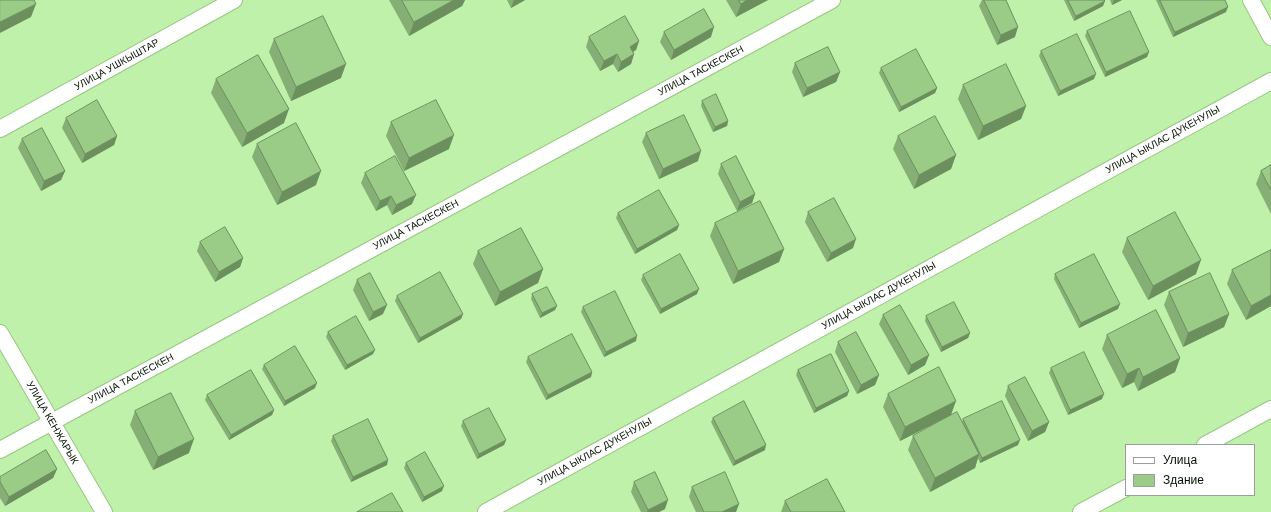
<!DOCTYPE html>
<html>
<head>
<meta charset="utf-8">
<style>
  body { margin:0 }
  #map { position:relative; width:1271px; height:512px; overflow:hidden; background:#bff1aa; font-family:Arial,sans-serif }
  canvas { display:block }
  .legend { position:absolute; left:1125px; top:444px; width:130px; height:52px; box-sizing:border-box; background:#fff; border:1px solid #9aa099; margin:0; padding:5px 7px; list-style:none; font-size:12px; color:#021100 }
  .legend li { display:flex; align-items:center; gap:8px; height:20px }
  .legend b { width:20px; border:1px solid #9aa099 }
</style>
</head>
<body>
<div id="map">
<canvas width="1271" height="512"></canvas>
<ul class="legend">
<li><b style="height:5px;background:#fff"></b>Улица</li>
<li><b style="height:11px;background:#9bcc87"></b>Здание</li>
</ul>
</div>
<script>
const ctx = document.querySelector('canvas').getContext('2d');
ctx.lineJoin = 'round';
function stroke(path, color, width, dash) {
  ctx.strokeStyle = color;
  ctx.lineWidth = width;
  ctx.lineCap = dash ? 'butt' : 'round';
  ctx.setLineDash(dash || []);
  ctx.stroke(path);
}
function fill(path, color) {
  ctx.fillStyle = color;
  ctx.fill(path, 'evenodd');
}
function drawText(font, color, halo, rows, align = 'center') {
  ctx.font = font + ' Arial,sans-serif';
  ctx.lineWidth = 3;
  ctx.setLineDash([]);
  ctx.textBaseline = 'middle';
  ctx.strokeStyle = halo;
  ctx.fillStyle = color;
  for (const [text, x, y, turn = 0] of rows) {
    ctx.save();
    ctx.translate(x, y);
    ctx.rotate((+turn || 0) * Math.PI / 180);
    ctx.textAlign = isNaN(turn) ? turn : align;
    if (halo) ctx.strokeText(text, 0, 0);
    ctx.fillText(text, 0, 0);
    ctx.restore();
  }
}
const minor = new Path2D(`
  M1251 0 1271 37
  M0 129 234 0
  M0 333 104 512
  M1205 445 1271 409
  M0 450 832 0
  M486 512 1271 81
  M1081 512 1126 488`);
stroke(minor, '#96c782', 18);
stroke(minor, '#fff', 16);
fill(new Path2D(`
  M389 0H465L462 6 409 36Z
  M507 0H525L511 8Z
  M726 0H768L736 17Z
  M982 0H1006L1015 37 997 45 979 6Z
  M1064 0H1104L1103 6 1074 21Z
  M1110 0H1122L1112 5Z
  M1156 0H1225L1226 12 1173 37Z
  M1087 31 1147 57 1105 77 1085 36Z
  M664 32 711 37 671 60 660 42Z
  M589 37 639 41 636 50 633 52 634 54 631 64 618 72 613 64 600 71 586 47Z
  M274 39 341 78 291 101 269 52Z
  M1041 51 1094 79 1058 96 1039 56Z
  M795 63 840 72 836 82 803 97 792 72Z
  M881 68 937 88 935 93 899 112 879 73Z
  M216 79 284 123 242 147 211 93Z
  M963 85 1026 106 1021 119 978 140 958 99Z
  M702 101 728 121 727 126 713 132 701 106Z
  M66 118 117 136 114 145 82 163 62 128Z
  M391 122 449 149 404 171 386 136Z
  M646 133 698 161 659 179 642 142Z
  M898 136 956 155 951 169 914 189 893 149Z
  M22 139 65 171 61 180 41 191 18 148Z
  M257 144 316 185 277 205 252 157Z
  M721 164 755 194 752 203 737 211 718 174Z
  M1271 165V214L1256 184 1261 171Z
  M365 173 412 204 392 215 387 205 376 211 361 183Z
  M808 212 853 248 827 262 805 222Z
  M618 213 679 225 677 230 635 254 616 218Z
  M715 223 784 249 779 262 733 284 710 236Z
  M1127 238 1196 274 1148 300 1122 252Z
  M200 242 243 258 240 267 215 282 197 251Z
  M1271 250V306L1246 320 1227 284 1232 270Z
  M478 251 543 269 538 283 495 306 473 264Z
  M1055 274 1118 309 1079 328 1054 279Z
  M643 275 697 294 660 314 641 280Z
  M357 280 383 314 369 321 353 290Z
  M1169 292 1229 314 1224 327 1183 347 1164 305Z
  M532 294 555 310 540 318 531 299Z
  M397 296 463 314 461 319 418 343 395 301Z
  M583 307 636 341 604 357 581 312Z
  M883 315 929 355 925 365 908 375 879 324Z
  M926 316 970 333 968 338 941 352 925 321Z
  M328 332 373 354 345 370 326 337Z
  M1107 335 1180 358 1175 372 1138 391 1134 382 1122 388 1102 349Z
  M838 342 879 375 875 385 857 394 835 352Z
  M528 357 592 372 591 377 546 400 526 362Z
  M264 365 315 388 284 406 262 369Z
  M1051 368 1102 399 1068 415 1049 373Z
  M798 370 849 391 847 396 814 413 796 375Z
  M1008 386 1049 422 1045 432 1028 441 1005 396Z
  M888 394 951 415 900 441 883 407Z
  M207 395 274 410 272 415 229 440 205 400Z
  M135 411 189 453 153 470 130 425Z
  M713 418 765 450 733 466 711 422Z
  M963 419 1018 445 980 463 978 458 975 468 930 492 908 450 913 436 962 422Z
  M463 421 506 440 504 445 477 459 461 426Z
  M333 436 387 465 351 482 331 441Z
  M406 463 442 491 422 502 404 468Z
  M57 469 53 478 5 506 0 498V477Z
  M634 482 665 509 659 512H641L631 492Z
  M692 487 736 512H696L689 497Z
  M785 501 845 512H781Z`), '#85af74');
fill(new Path2D(`
  M454 0H465L462 6 409 36 414 22Z
  M514 0H525L511 8Z
  M747 0H768L736 17 741 4Z
  M1114 0H1122L1112 5Z
  M1105 1 1103 6 1074 21 1076 16Z
  M36 4 31 17 0 33V22Z
  M1228 7 1226 12 1173 37 1175 32Z
  M714 27 711 37 671 60 674 50Z
  M1018 27 1015 37 997 45 1001 35Z
  M639 41 636 50 626 56 630 47Z
  M1149 52 1147 57 1105 77 1106 72Z
  M617 54 613 64 600 71 604 61Z
  M634 54 631 64 618 72 621 62Z
  M346 64 341 78 291 101 296 87Z
  M840 72 836 82 803 97 807 88Z
  M1096 74 1094 79 1058 96 1060 91Z
  M937 88 935 93 899 112 901 107Z
  M1026 106 1021 119 978 140 983 126Z
  M289 109 284 123 242 147 247 133Z
  M728 121 727 126 713 132 715 127Z
  M454 135 449 149 404 171 409 158Z
  M117 136 114 145 82 163 85 154Z
  M701 151 698 161 659 179 663 169Z
  M956 155 951 169 914 189 919 175Z
  M65 171 61 180 41 191 44 181Z
  M321 171 316 185 277 205 282 192Z
  M755 194 752 203 737 211 740 202Z
  M416 195 412 204 392 215 396 205Z
  M391 196 387 205 376 211 380 201Z
  M679 225 677 230 635 254 637 249Z
  M856 239 853 248 827 262 831 253Z
  M784 249 779 262 733 284 738 271Z
  M243 258 240 267 215 282 219 272Z
  M1201 260 1196 274 1148 300 1153 286Z
  M543 269 538 283 495 306 500 292Z
  M699 289 697 294 660 314 661 309Z
  M1271 295V306L1246 320 1251 306Z
  M1120 304 1118 309 1079 328 1081 323Z
  M387 305 383 314 369 321 373 312Z
  M557 306 555 310 540 318 542 313Z
  M463 314 461 319 418 343 420 338Z
  M1229 314 1224 327 1183 347 1188 333Z
  M970 333 968 338 941 352 942 347Z
  M637 336 636 341 604 357 606 352Z
  M375 350 373 354 345 370 347 365Z
  M929 355 925 365 908 375 911 365Z
  M1180 358 1175 372 1138 391 1143 377Z
  M1139 368 1134 382 1122 388 1127 374Z
  M592 372 591 377 546 400 548 395Z
  M879 375 875 385 857 394 861 385Z
  M317 383 315 388 284 406 285 401Z
  M849 391 847 396 814 413 816 408Z
  M1104 394 1102 399 1068 415 1070 410Z
  M956 401 951 415 900 441 905 427Z
  M274 410 272 415 229 440 231 435Z
  M1049 422 1045 432 1028 441 1032 431Z
  M194 439 189 453 153 470 158 457Z
  M506 440 504 445 477 459 479 454Z
  M1020 440 1018 445 980 463 982 458Z
  M766 445 765 450 733 466 735 461Z
  M979 454 975 468 930 492 935 478Z
  M388 460 387 465 351 482 353 477Z
  M57 469 53 478 5 506 9 497Z
  M444 486 442 491 422 502 424 497Z
  M668 500 665 509 659 512H647L648 510Z
  M739 504 736 512H722Z`), '#6c8f5e');
const building = new Path2D(`
  M0 0H34L36 4 0 22Z
  M402 0H454L414 22Z
  M739 0H747L741 4Z
  M984 0H1006L1018 27 1001 35Z
  M1068 0H1104L1105 1 1076 16Z
  M1160 0H1225L1228 7 1175 32Z
  M704 9 714 27 674 50 664 32Z
  M1130 11 1149 52 1106 72 1087 31Z
  M323 16 346 64 296 87 274 39Z
  M625 16 639 41 630 47 634 54 621 62 617 54 604 61 589 37Z
  M1077 34 1096 74 1060 91 1041 51Z
  M828 47 840 72 807 88 795 63Z
  M916 49 937 88 901 107 881 68Z
  M258 55 289 109 247 133 216 79Z
  M1006 64 1026 106 983 126 963 85Z
  M716 94 728 121 715 127 702 101Z
  M97 100 117 136 85 154 66 118Z
  M436 100 454 135 409 158 391 122Z
  M684 115 701 151 663 169 646 133Z
  M935 116 956 155 919 175 898 136Z
  M296 123 321 171 282 192 257 144Z
  M42 128 65 171 44 181 22 139Z
  M395 156 416 195 396 205 391 196 380 201 365 173Z
  M736 156 755 194 740 202 721 164Z
  M1271 165V190L1261 171Z
  M659 190 679 225 637 249 618 213Z
  M834 198 856 239 831 253 808 212Z
  M760 201 784 249 738 271 715 223Z
  M1175 212 1201 260 1153 286 1127 238Z
  M225 227 243 258 219 272 200 242Z
  M521 228 543 269 500 292 478 251Z
  M1271 250V295L1251 306 1232 270Z
  M680 254 699 289 661 309 643 275Z
  M1094 254 1120 304 1081 323 1055 274Z
  M440 272 463 314 420 338 397 296Z
  M370 273 387 305 373 312 357 280Z
  M1210 273 1229 314 1188 333 1169 292Z
  M547 287 557 306 542 313 532 294Z
  M615 291 637 336 606 352 583 307Z
  M954 302 970 333 942 347 926 316Z
  M900 305 929 355 911 365 883 315Z
  M1156 310 1180 358 1143 377 1139 368 1127 374 1107 335Z
  M356 316 375 350 347 365 328 332Z
  M856 332 879 375 861 385 838 342Z
  M572 334 592 372 548 395 528 357Z
  M295 346 317 383 285 401 264 365Z
  M1084 352 1104 394 1070 410 1051 368Z
  M831 354 849 391 816 408 798 370Z
  M939 367 956 401 905 427 888 394Z
  M251 370 274 410 231 435 207 395Z
  M1025 377 1049 422 1032 431 1008 386Z
  M171 393 194 439 158 457 135 411Z
  M744 401 766 445 735 461 713 418Z
  M1002 401 1020 440 982 458 963 419Z
  M489 408 506 440 479 454 463 421Z
  M957 412 979 454 935 478 913 436Z
  M368 419 388 460 353 477 333 436Z
  M46 450 57 469 9 497 0 482V477Z
  M425 452 444 486 424 497 406 463Z
  M655 472 668 500 648 510 634 482Z
  M725 472 739 504 722 512H704L692 487Z
  M827 479 845 512H791L785 501Z
  M392 493 403 512H357Z`);
fill(building, '#9bcc87');
stroke(building, '#6c8f5e', 1);
drawText('10px', '#021100', '#fff', [
  ["УЛИЦА УШКЫШТАР",117,65,-29],
  ["УЛИЦА ТАСКЕСКЕН",701,71,-28],
  ["УЛИЦА ЫКЛАС ДУКЕНУЛЫ",1163,140,-29],
  ["УЛИЦА ТАСКЕСКЕН",416,225,-28],
  ["УЛИЦА ЫКЛАС ДУКЕНУЛЫ",879,296,-29],
  ["УЛИЦА ТАСКЕСКЕН",131,379,-28],
  ["УЛИЦА КЕНЖАРЫК",52,423,60],
  ["УЛИЦА ЫКЛАС ДУКЕНУЛЫ",595,452,-29]
]);
</script>
</body>
</html>
